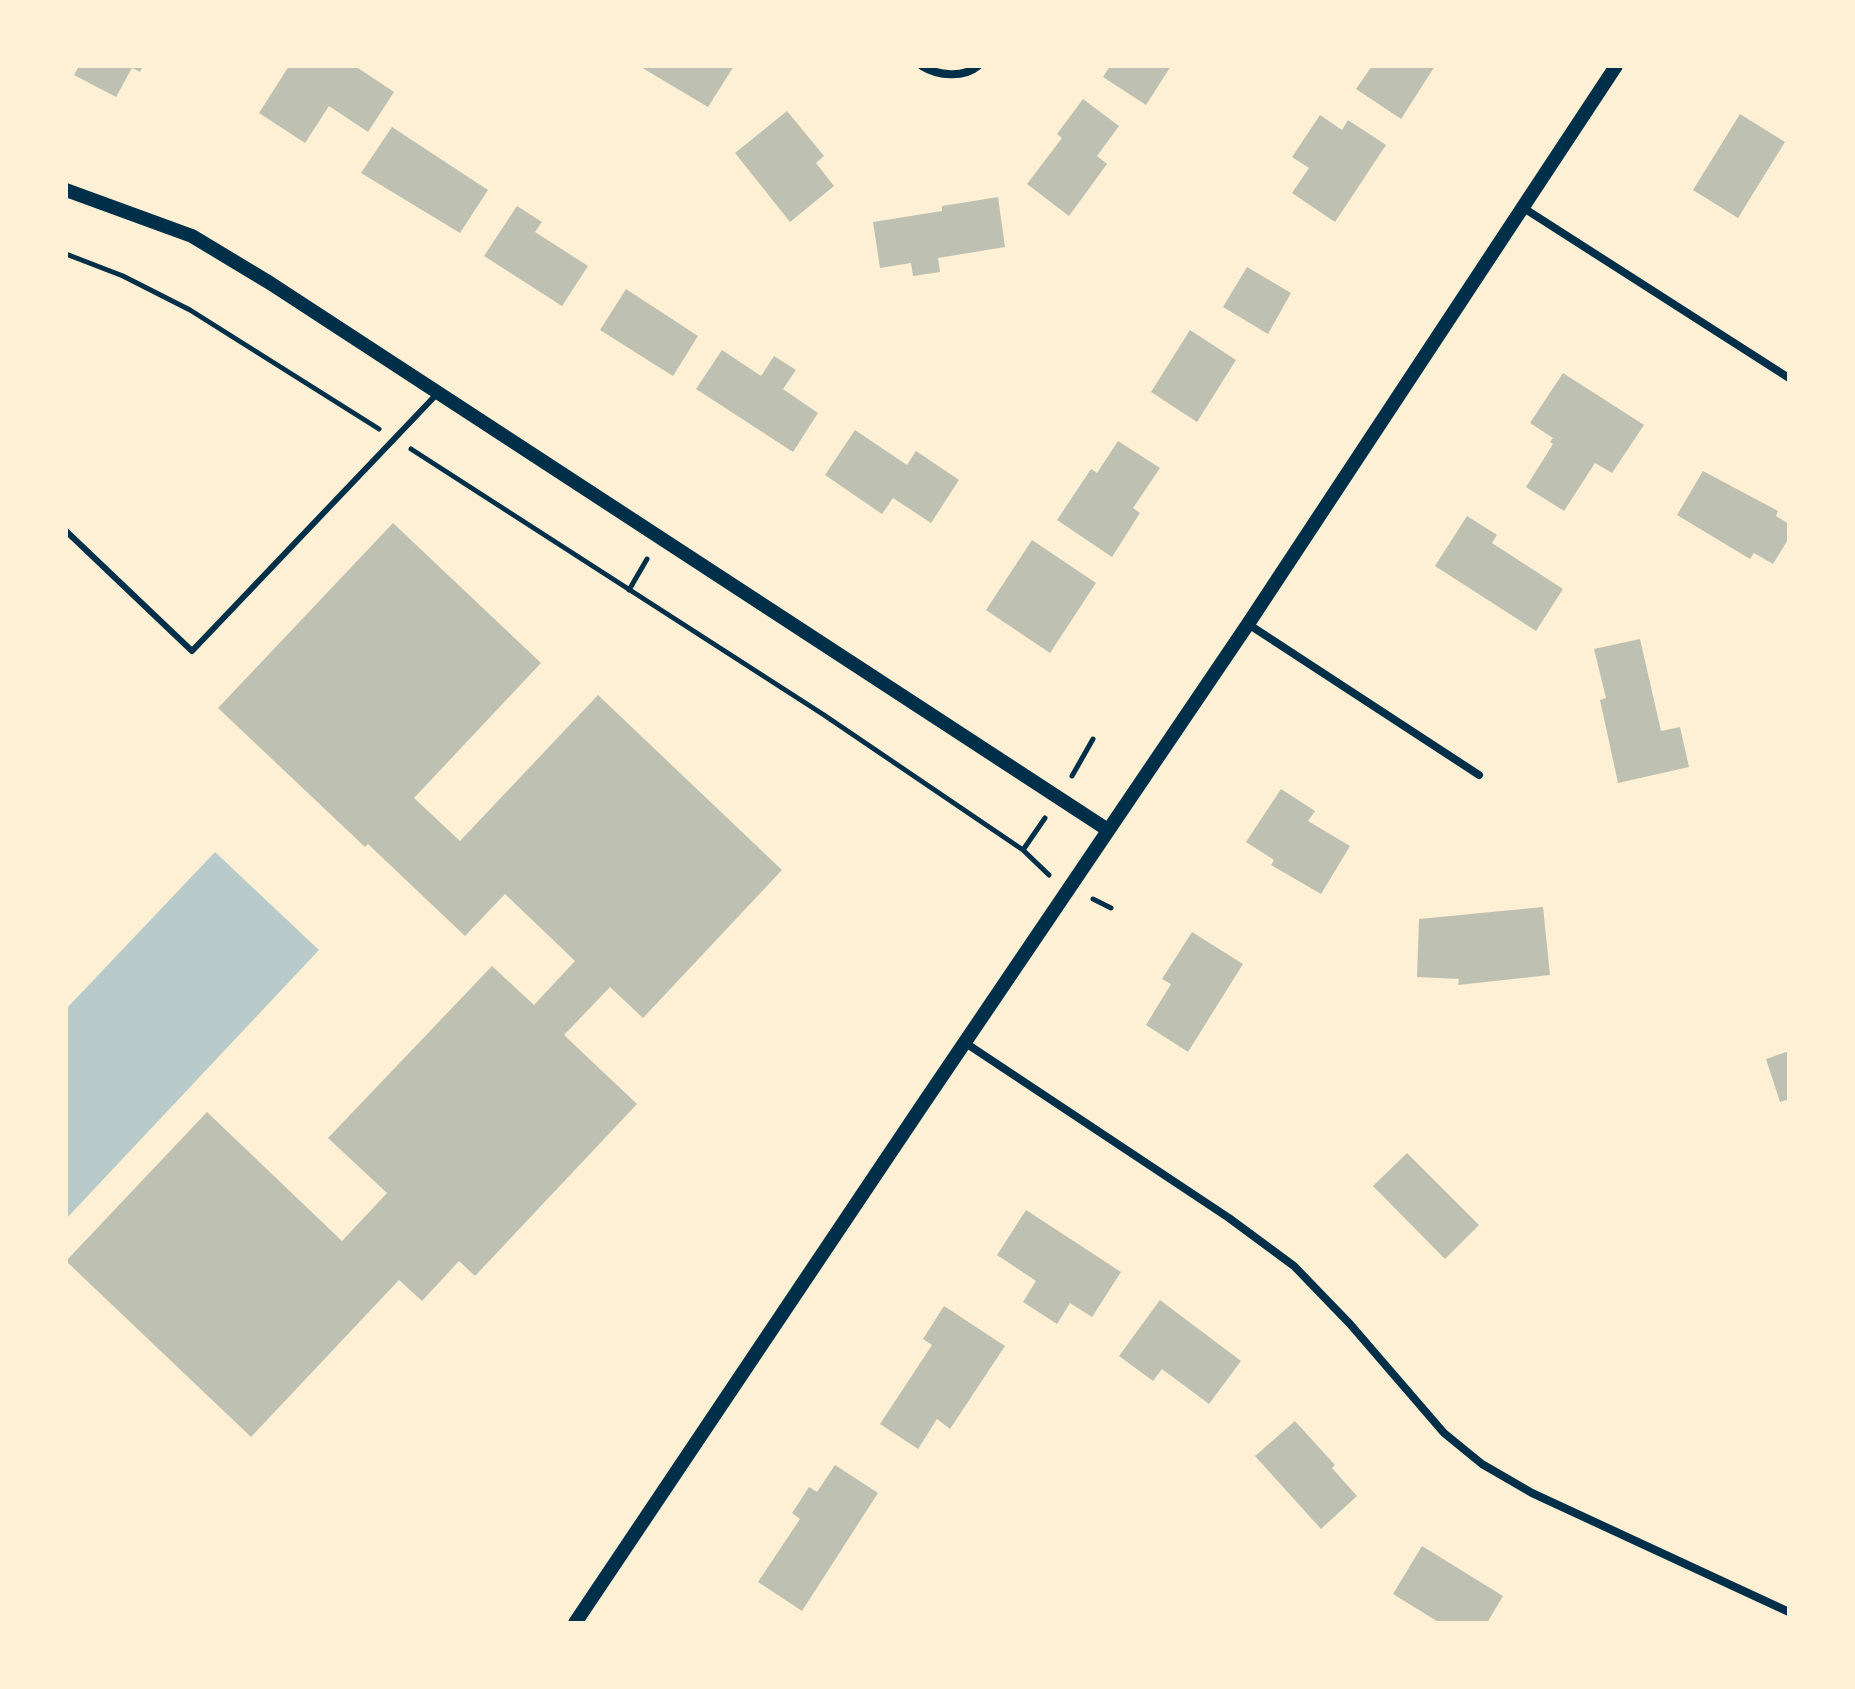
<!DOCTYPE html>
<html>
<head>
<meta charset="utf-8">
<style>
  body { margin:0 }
  #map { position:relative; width:1855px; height:1689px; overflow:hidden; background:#fdf0d5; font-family:Montserrat,sans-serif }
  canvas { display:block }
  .frame { position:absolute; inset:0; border:68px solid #fdf0d5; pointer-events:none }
</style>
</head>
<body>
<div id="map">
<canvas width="1855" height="1689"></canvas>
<div class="frame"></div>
</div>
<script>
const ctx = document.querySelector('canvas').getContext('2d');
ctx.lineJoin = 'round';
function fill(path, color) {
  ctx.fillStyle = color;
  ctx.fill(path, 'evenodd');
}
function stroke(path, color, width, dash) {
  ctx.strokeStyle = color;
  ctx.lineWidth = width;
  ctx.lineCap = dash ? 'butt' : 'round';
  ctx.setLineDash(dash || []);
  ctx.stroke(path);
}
fill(new Path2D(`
  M215 852 319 950 66 1219V1009Z`), '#b9caca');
fill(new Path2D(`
  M79 66H143L140 72 132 68 116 97 74 75Z
  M289 66H355L394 92 368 132 329 106 305 143 259 113Z
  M639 66H734L708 107Z
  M1110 66H1171L1146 105 1103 77Z
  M1372 66H1435L1401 119 1356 89Z
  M1083 99 1119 126 1097 156 1107 164 1069 216 1027 184 1062 138 1057 134Z
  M787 111 824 156 816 163 834 186 790 222 735 153Z
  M1740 114 1785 142 1738 218 1693 190Z
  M1320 115 1342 130 1348 120 1386 145 1335 222 1292 193 1309 168 1292 157Z
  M392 127 488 190 460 233 361 173Z
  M998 197 1005 247 938 258 940 272 913 276 911 263 880 268 873 222 942 211V206Z
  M517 206 542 222 535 232 588 266 562 306 484 256Z
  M1247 267 1291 293 1268 334 1223 307Z
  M626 289 698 336 673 376 600 330Z
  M1190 330 1236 360 1197 422 1151 392Z
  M722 350 761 376 774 356 796 370 783 389 818 413 793 452 696 389Z
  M1563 373 1644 425 1612 473 1595 463 1564 511 1526 487 1553 444 1550 442 1553 438 1530 423Z
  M855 430 907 465 916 451 959 480 931 523 893 498 882 514 825 475Z
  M1118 441 1160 468 1133 508 1140 513 1112 557 1057 520 1091 469 1097 473Z
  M1703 471 1778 511 1776 516 1789 524V538L1773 564 1754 553 1750 559 1677 515Z
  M1467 516 1497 535 1492 543 1563 589 1536 631 1435 566Z
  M393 523 541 663 414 798 460 841 598 695 782 870 643 1018 610 987 564 1035 637 1104 475 1276 459 1261 422 1301 399 1280 251 1437 66 1261 207 1112 342 1241 387 1193 328 1138 492 966 534 1005 575 961 505 894 465 936 368 844 365 847 218 708Z
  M1032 540 1096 583 1050 653 986 610Z
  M1640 639 1661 731 1680 727 1689 767 1618 783 1600 700 1606 698 1594 649Z
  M1281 789 1315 811 1308 821 1350 846 1321 894 1271 865 1274 860 1246 842Z
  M1543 907 1550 975 1458 985 1459 979 1417 977 1419 919Z
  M1192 932 1243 964 1188 1052 1146 1025 1171 984 1162 979Z
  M1789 1051V1099L1780 1102 1766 1059Z
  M1407 1153 1479 1225 1445 1259 1373 1186Z
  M1026 1210 1121 1272 1092 1317 1070 1303 1057 1324 1023 1302 1036 1281 997 1255Z
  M1160 1300 1241 1361 1209 1404 1162 1369 1153 1381 1119 1356Z
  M944 1306 1005 1346 950 1429 937 1419 918 1449 880 1424 932 1345 923 1339Z
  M1295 1421 1335 1465 1332 1468 1357 1496 1321 1529 1255 1456Z
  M835 1465 878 1493 802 1611 758 1582 800 1519 792 1513 809 1487 817 1492Z
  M1422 1546 1503 1596 1487 1623H1440L1393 1594Z`), '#bec0b2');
stroke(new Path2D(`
  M66 254 123 276 190 310 379 429
  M411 449 824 715 1023 850
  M629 590 647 559
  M1072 776 1093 739
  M1045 818 1023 850 1049 875
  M1093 899 1111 908`), '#003049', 5);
stroke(new Path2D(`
  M66 531 192 651 436 395`), '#003049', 6);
stroke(new Path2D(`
  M922 66C938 76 964 78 978 66
  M1522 207 1789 378
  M1248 624 1479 775
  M964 1042 1229 1218 1294 1266 1350 1324 1444 1433 1482 1464 1532 1493 1789 1612`), '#003049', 8);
stroke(new Path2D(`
  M66 190 192 236 270 283 1108 830
  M575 1623 919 1110 1248 624 1616 66`), '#003049', 14);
</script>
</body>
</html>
